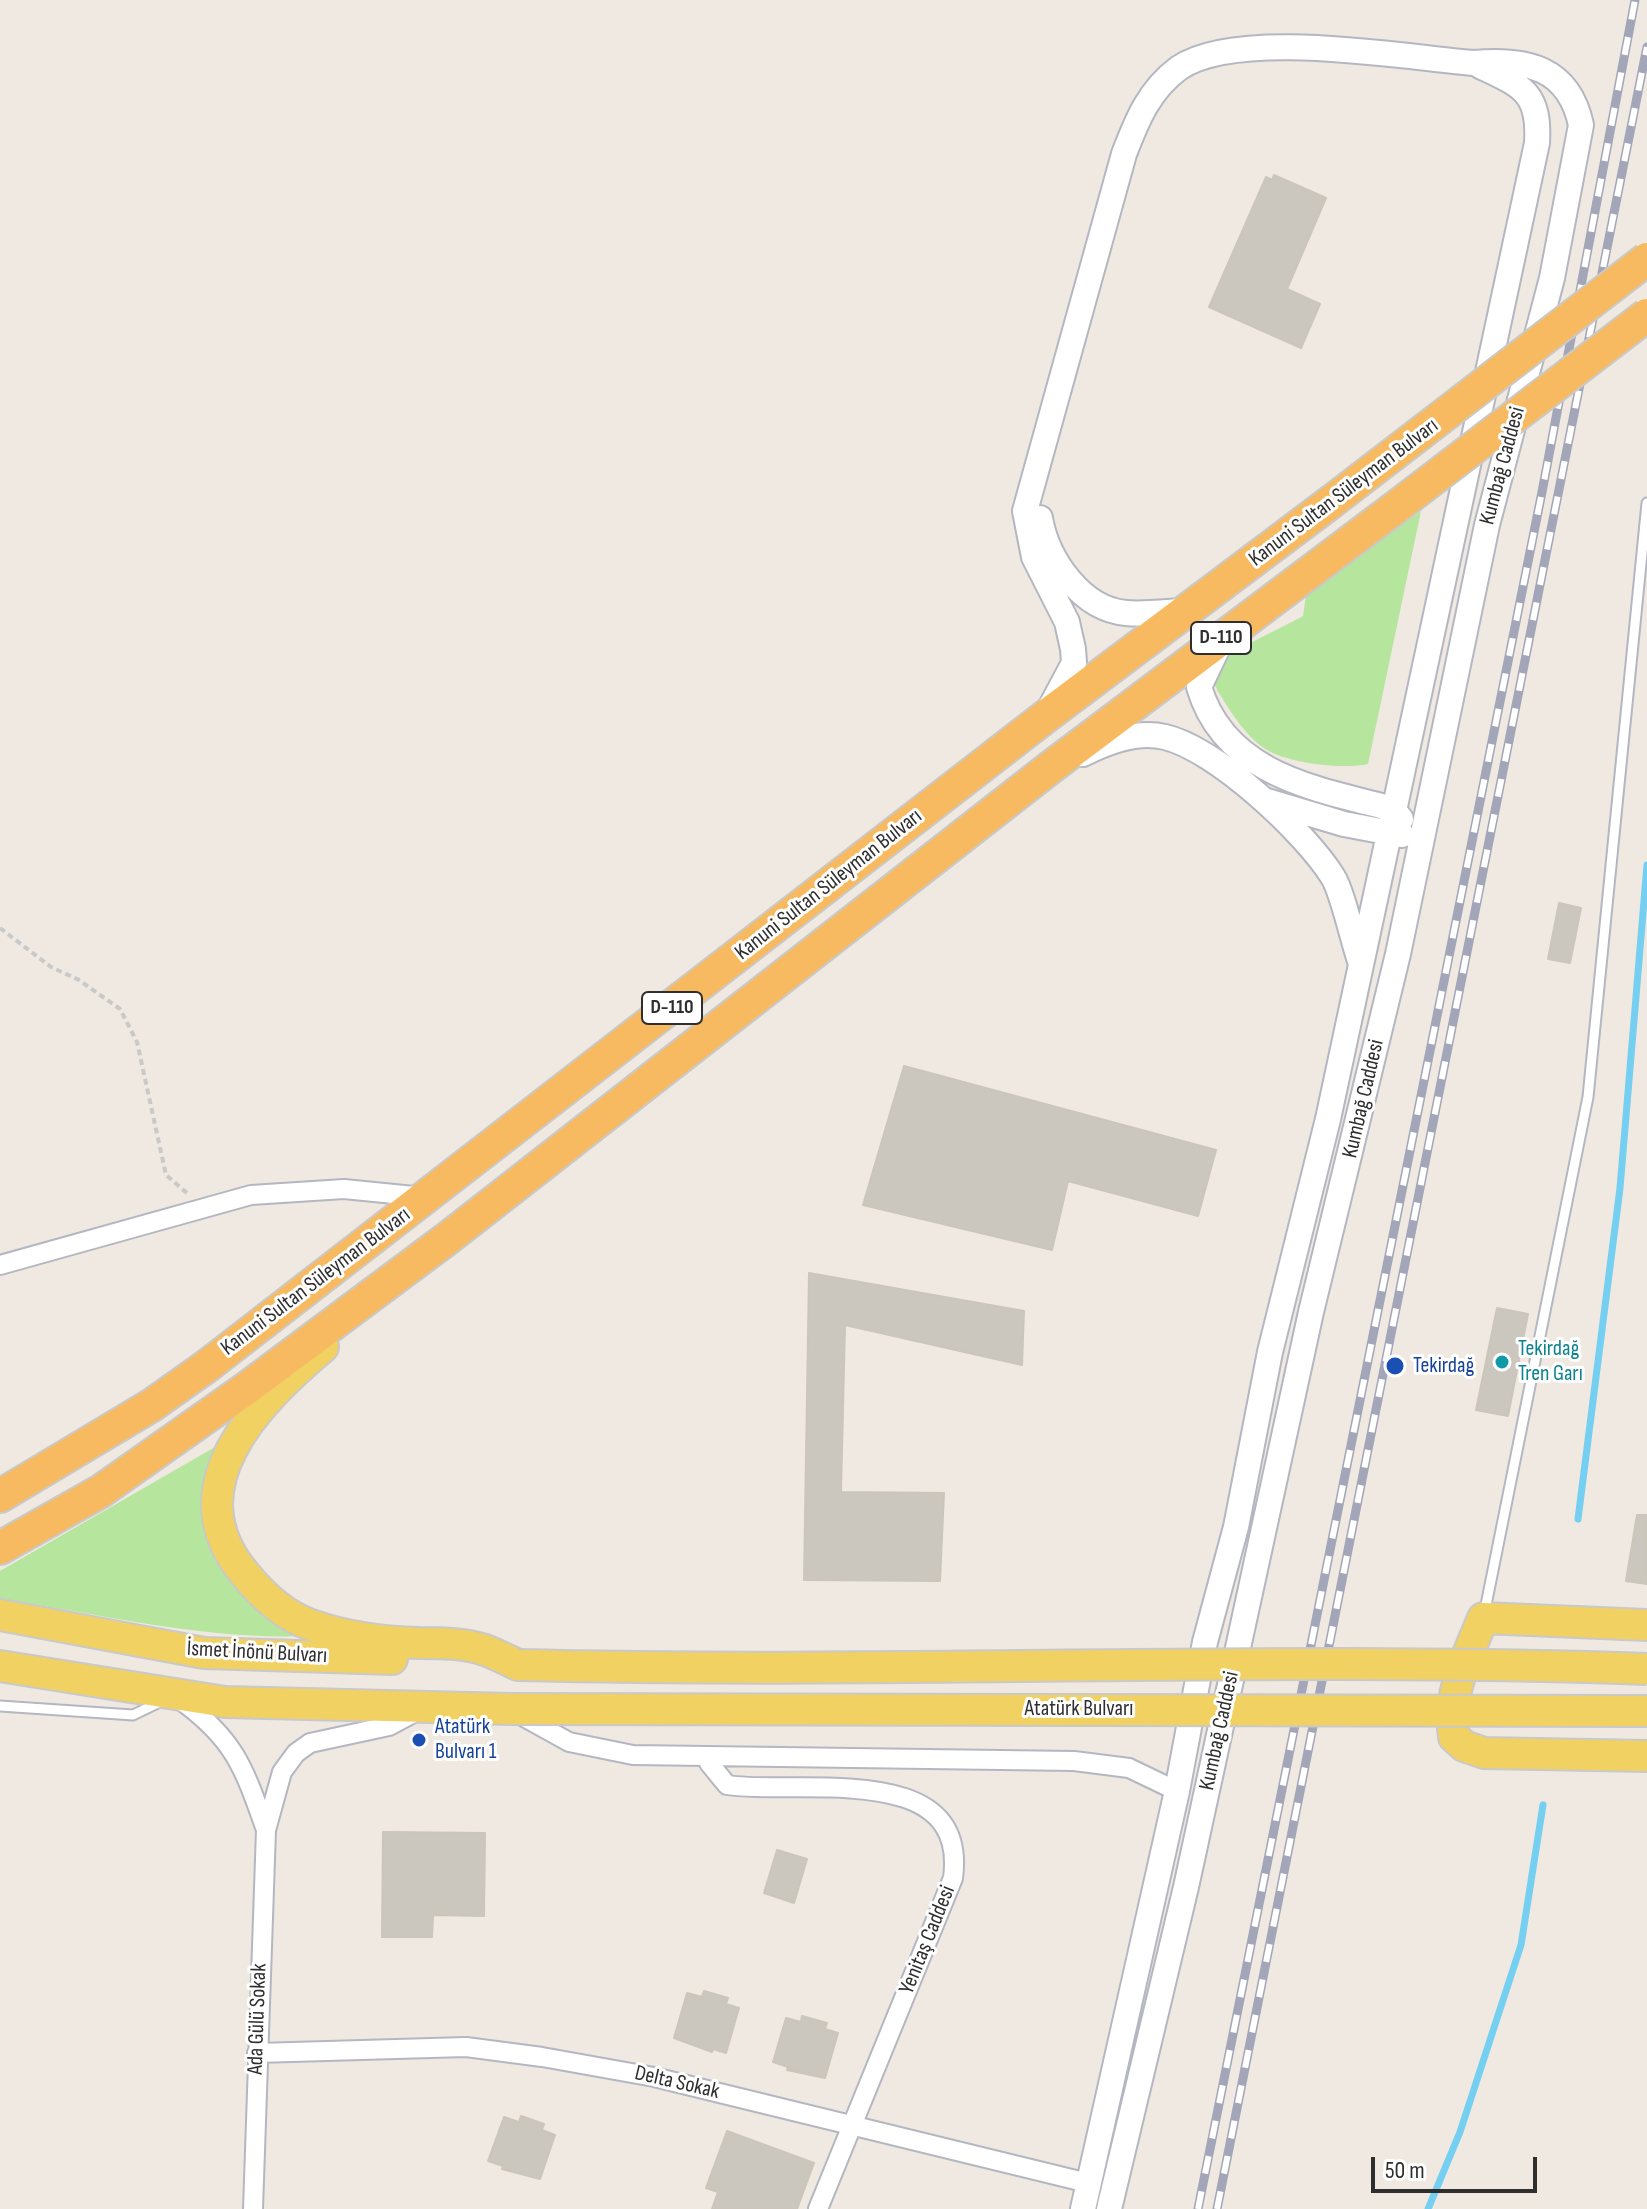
<!DOCTYPE html>
<html>
<head>
<meta charset="utf-8">
<style>
  body { margin:0 }
  #map { position:relative; width:1647px; height:2209px; overflow:hidden; background:#efe9e1; font-family:"Sofia Sans Condensed",sans-serif }
  canvas { display:block }
  .scale { position:absolute; left:1371px; top:2157px; width:166px; height:36px; box-sizing:border-box; border:4px solid #2e2e2e; border-top:0; padding-left:10px; font-size:24px; line-height:28px; white-space:nowrap; color:#2e2e2e; -webkit-text-stroke:6px #fff; paint-order:stroke }
</style>
</head>
<body>
<div id="map">
<canvas width="1647" height="2209"></canvas>
<div class="scale">50 m</div>
</div>
<script>
const ctx = document.querySelector('canvas').getContext('2d');
ctx.lineJoin = 'round';
function fill(path, color) {
  ctx.fillStyle = color;
  ctx.fill(path, 'evenodd');
}
function stroke(path, color, width, dash) {
  ctx.strokeStyle = color;
  ctx.lineWidth = width;
  ctx.lineCap = dash ? 'butt' : 'round';
  ctx.setLineDash(dash || []);
  ctx.stroke(path);
}
function drawText(font, color, halo, rows, align = 'center') {
  ctx.font = font + ' "Sofia Sans Condensed",sans-serif';
  ctx.lineWidth = 6;
  ctx.setLineDash([]);
  ctx.textBaseline = 'middle';
  ctx.strokeStyle = halo;
  ctx.fillStyle = color;
  for (const [text, x, y, turn = 0] of rows) {
    ctx.save();
    ctx.translate(x, y);
    ctx.rotate((+turn || 0) * Math.PI / 180);
    ctx.textAlign = isNaN(turn) ? turn : align;
    if (halo) ctx.strokeText(text, 0, 0);
    ctx.fillText(text, 0, 0);
    ctx.restore();
  }
}
fill(new Path2D(`
  M1421 511 1368 764C1342 770 1282 763 1261 746 1247 735 1235 719 1226 704 1220 694 1210 683 1215 670 1222 653 1285 627 1303 616L1308 582 1328 577Z
  M222 1443 207 1527 231 1580 269 1619 306 1636C203 1640 101 1614 0 1599V1571Z`), '#b6e59e');
stroke(new Path2D(`
  M1578 1519 1620 1188 1647 865
  M1428 2209 1460 2132 1521 1945 1543 1805`), '#75cff0', 7);
const building = new Path2D(`
  M1274 175 1326 198 1287 289 1320 304 1301 348 1209 307 1266 177 1272 180Z
  M1559 903 1581 908 1570 963 1548 959Z
  M904 1066 1216 1150 1198 1216 1068 1181 1052 1250 863 1205Z
  M809 1273 1024 1311 1022 1365 845 1325 841 1492 944 1493 940 1581 804 1580Z
  M1497 1308 1528 1314 1508 1416 1476 1410Z
  M1637 1515H1647V1584L1626 1581Z
  M383 1832 485 1833 484 1916 433 1915 432 1937H382Z
  M777 1850 807 1859 794 1903 764 1893Z
  M704 1991 728 1998 726 2004 739 2008 726 2053 713 2049 712 2052 674 2038 687 1993 702 1997Z
  M802 2016 827 2023 825 2029 838 2033 825 2078 787 2070 788 2067 773 2062 786 2018 801 2022Z
  M521 2116 544 2124 542 2130 555 2135 540 2179 502 2169 503 2166 488 2161 504 2117 519 2122Z
  M727 2131 814 2163 797 2209H712L718 2192 706 2188Z`);
fill(building, '#cbc7bf');
stroke(building, '#cbc5ba', 2);
const service = new Path2D(`
  M1484 1615 1588 1097 1647 503
  M0 1706 133 1715 164 1700`);
const minor = new Path2D(`
  M0 1265 251 1195 344 1189 424 1197
  M179 1699C235 1739 244 1768 266 1830
  M513 1711 569 1742 633 1755 1074 1761 1129 1768 1177 1791
  M709 1756V1763L727 1785C797 1796 969 1758 953 1878L818 2209
  M257 2053 466 2047 542 2057 654 2077 1088 2183
  M253 2209 266 1830 282 1772 296 1753 310 1743 389 1726 417 1711`);
const tertiary = new Path2D(`
  M1040 518C1047 559 1081 609 1126 613 1146 615 1168 611 1188 611
  M1221 641 1199 687C1225 775 1317 789 1393 809L1401 819
  M1050 708 1074 663 1073 649 1067 622 1034 557 1025 511 1124 154C1137 120 1149 90 1179 68 1238 28 1402 57 1474 63 1527 58 1569 68 1581 125L1552 278 1487 525 1398 954 1311 1312 1186 1887 1109 2209
  M1083 754C1107 742 1137 730 1165 737 1216 749 1306 833 1333 877 1343 893 1353 942 1361 964
  M1267 801 1344 824 1402 835
  M1083 2209 1177 1791 1205 1642 1236 1527 1270 1352 1328 1119 1537 143C1540 92 1522 86 1480 66`);
const primary = new Path2D(`
  M323 1347C258 1402 172 1487 245 1574 262 1595 285 1616 311 1625 345 1637 383 1642 419 1643 440 1643 464 1643 485 1650 496 1654 507 1660 518 1665
  M0 1615 204 1653 392 1659
  M1647 1625 1483 1618C1467 1658 1447 1694 1454 1737L1464 1746 1484 1753 1647 1756
  M0 1666 225 1702 511 1709`);
const trunk = new Path2D(`
  M0 1496 152 1405 207 1366 1045 717 1331 502
  M0 1548 101 1491 247 1388 448 1238 1051 767 1391 511`);
stroke(service, '#b4b7c1', 13);
stroke(minor, '#b4b7c1', 22);
stroke(tertiary, '#b4b7c1', 28);
stroke(primary, '#c9c9c9', 34);
stroke(trunk, '#c9c9c9', 36);
stroke(new Path2D(`
  M0 928 51 967 79 980 120 1009 137 1042 166 1175 187 1193`), '#c9c9c9', 4, [6, 4]);
stroke(service, '#fff', 9);
stroke(minor, '#fff', 18);
stroke(tertiary, '#fff', 24);
stroke(primary, '#f2d163', 30);
stroke(trunk, '#f8ba60', 32);
const rail = new Path2D(`
  M1198 2209 1542 492 1635 0
  M1217 2209 1647 47`);
stroke(rail, '#a3a6b8', 9);
stroke(rail, '#fff', 6, [18]);
const primaryBridge = new Path2D(`
  M518 1665C894 1674 1271 1656 1647 1669
  M511 1709 1647 1711`);
const trunkBridge = new Path2D(`
  M1331 502 1647 259
  M1391 511 1647 315`);
stroke(primaryBridge, '#c9c9c9', 34, []);
stroke(trunkBridge, '#c9c9c9', 36, []);
stroke(primaryBridge, '#f2d163', 30);
stroke(trunkBridge, '#f8ba60', 32);
for (const [x, y, r, color] of [
  [1502,1362,8,"#0f9aa8"],
  [1395,1366,10,"#1a4fb4"],
  [419,1740,8,"#1a4fb4"]
]) {
  const dot = new Path2D();
  dot.arc(x, y, r, 0, 2 * Math.PI);
  ctx.fillStyle = color;
  ctx.fill(dot);
  stroke(dot, '#fff', 3);
}
for (const [x, y, w] of [
  [1221,638,60],
  [672,1008,60]
]) {
  const box = new Path2D();
  box.roundRect(x - w / 2, y - 16, w, 32, 6);
  ctx.fillStyle = '#fff';
  ctx.fill(box);
  stroke(box, '#2e2e2e', 2);
}
drawText('bold 20px', '#2e2e2e', null, [
  ["D-110",1221,638],
  ["D-110",672,1008]
]);
drawText('22px', '#2e2e2e', '#fff', [
  ["Kumbağ Caddesi",1503,466,-75],
  ["Kanuni Sultan Süleyman Bulvarı",1344,493,-37],
  ["Kanuni Sultan Süleyman Bulvarı",829,885,-38],
  ["Kumbağ Caddesi",1364,1099,-77],
  ["Kanuni Sultan Süleyman Bulvarı",316,1282,-37],
  ["İsmet İnönü Bulvarı",257,1653,3],
  ["Atatürk Bulvarı",1079,1709],
  ["Kumbağ Caddesi",1220,1731,-78],
  ["Yenitaş Caddesi",928,1940,-68],
  ["Ada Gülü Sokak",258,2019,-88],
  ["Delta Sokak",677,2083,13]
]);
drawText('22px', '#0d838f', '#fff', [
  ["Tekirdağ",1518,1349],
  ["Tren Garı",1518,1374]
], 'left');
drawText('22px', '#164399', '#fff', [
  ["Tekirdağ",1413,1366],
  ["Atatürk",435,1727],
  ["Bulvarı 1",435,1752]
], 'left');
</script>
</body>
</html>
